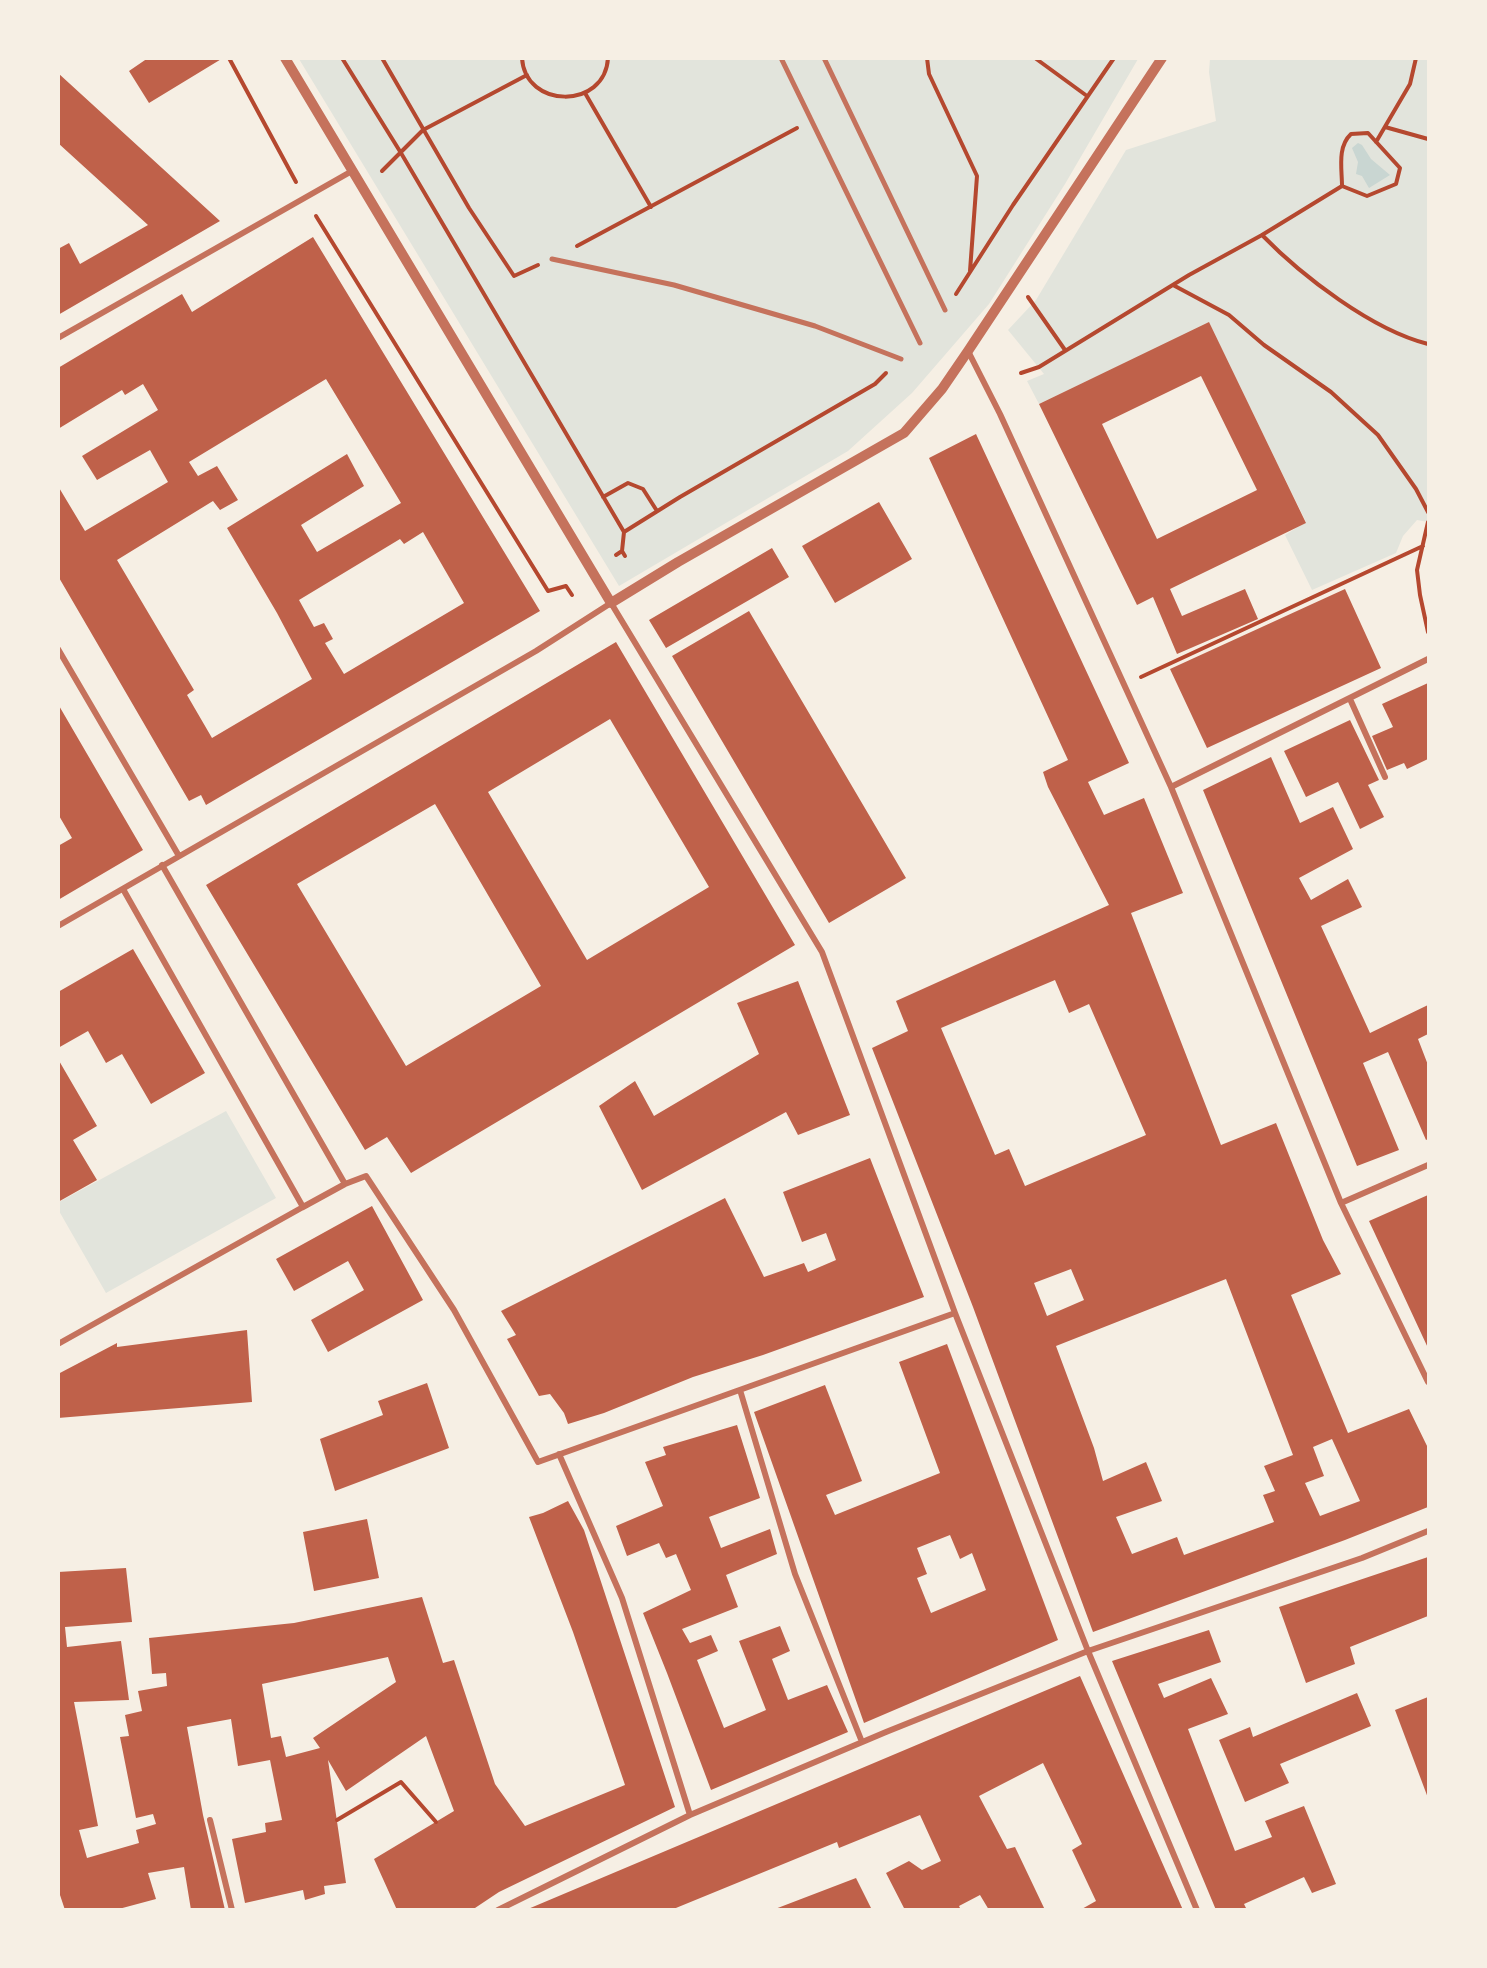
<!DOCTYPE html>
<html>
<head>
<meta charset="utf-8">
<style>
  body { margin:0 }
  #map { position:relative; width:1487px; height:1968px; overflow:hidden; background:#f6efe4; font-family:Rubik,sans-serif }
  canvas { display:block }
  .frame { position:absolute; inset:0; border:60px solid #f6efe4; pointer-events:none }
</style>
</head>
<body>
<div id="map">
<canvas width="1487" height="1968"></canvas>
<div class="frame"></div>
</div>
<script>
const ctx = document.querySelector('canvas').getContext('2d');
ctx.lineJoin = 'round';
function fill(path, color) {
  ctx.fillStyle = color;
  ctx.fill(path, 'evenodd');
}
function stroke(path, color, width, dash) {
  ctx.strokeStyle = color;
  ctx.lineWidth = width;
  ctx.lineCap = dash ? 'butt' : 'round';
  ctx.setLineDash(dash || []);
  ctx.stroke(path);
}
fill(new Path2D(`
  M299 59H1138L1065 184 989 304 912 393 848 451 619 586Z
  M1210 59H1428V522L1417 520 1403 536 1396 553 1312 590 1285 535 1306 522 1209 323 1039 404 1027 381 1044 374 1008 330 1036 300 1126 150 1216 121 1209 72Z
  M226 1111 276 1198 106 1293 59 1211V1202Z`), '#e2e4dc');
fill(new Path2D(`
  M1358 143 1362 145 1371 159 1390 175 1369 188 1362 176 1356 174 1358 162 1352 148Z`), '#c9d6d2');
fill(new Path2D(`
  M148 58H223L149 103 129 71Z
  M58 73 220 221 58 315V249L69 243 80 264 148 225 58 143Z
  M313 237 540 611 206 805 201 795 189 801 58 576V486L85 531 168 482 150 450 97 480 82 456 158 410 143 384 125 395 122 390 58 429V368L182 294 192 312ZM326 379 401 503 317 552 301 525 364 486 347 454 227 528 277 613 312 679 212 738 187 695 194 690 117 560 213 501 220 510 238 500 217 466 198 476 189 462ZM423 532 464 603 344 674 325 643 333 639 324 623 314 627 299 600 400 539 404 544Z
  M1209 322 1306 523 1170 589 1182 616 1245 589 1258 619 1177 654 1153 597 1137 605 1039 404ZM1201 376 1257 490 1157 539 1102 424Z
  M976 434 1129 763 1088 782 1104 815 1144 798 1183 893 1131 913 1221 1145 1276 1123 1323 1240 1341 1274 1291 1295 1348 1433 1409 1409 1428 1448V1507L1345 1540 1093 1632 973 1307 872 1048 908 1031 896 1001 1109 905 1048 787 1043 772 1068 760 929 458ZM1055 980 1069 1013 1089 1004 1146 1135 1025 1186 1009 1149 995 1155 941 1028ZM1071 1269 1084 1300 1047 1316 1034 1283ZM1226 1279 1293 1455 1264 1466 1275 1491 1263 1495 1274 1522 1184 1555 1177 1537 1132 1554 1116 1517 1162 1501 1146 1462 1103 1481 1094 1448 1056 1346ZM1332 1439 1360 1501 1320 1516 1305 1483 1324 1476 1313 1447Z
  M879 502 912 559 835 603 802 546Z
  M772 548 789 577 666 648 649 620Z
  M1345 589 1381 668 1207 748 1170 669Z
  M749 611 906 878 829 923 672 656Z
  M616 642 795 945 411 1173 387 1137 365 1150 206 885ZM610 719 709 887 587 960 488 792ZM435 804 541 986 406 1066 297 884Z
  M1428 683V759L1407 769 1404 763 1387 770 1372 736 1393 727 1382 704Z
  M58 704 143 850 58 900V846L72 838 58 814Z
  M1350 720 1379 780 1368 785 1384 817 1360 829 1338 782 1306 797 1284 751Z
  M1271 757 1300 823 1333 807 1353 849 1299 878 1311 900 1348 879 1362 907 1321 926 1370 1033 1428 1005V1034L1418 1039 1428 1065V1139L1426 1140 1388 1052 1363 1063 1399 1150 1357 1166 1203 790Z
  M133 949 205 1073 151 1104 122 1054 106 1063 88 1031 58 1048V992Z
  M798 981 850 1115 798 1135 786 1112 642 1190 599 1106 635 1081 654 1116 759 1054 737 1003Z
  M58 1059 97 1126 73 1140 97 1180 58 1202Z
  M870 1158 924 1297 763 1355 693 1377 604 1413 568 1424 564 1413 550 1394 539 1396 507 1339 516 1335 501 1311 725 1198 764 1277 804 1263 808 1272 836 1260 826 1233 802 1242 783 1192Z
  M1428 1195V1348L1369 1221Z
  M372 1206 423 1300 328 1352 311 1320 364 1290 348 1261 294 1291 276 1259Z
  M247 1330 252 1402 58 1418V1374L117 1343V1347Z
  M947 1344 1058 1640 864 1723 754 1412 825 1385 862 1481 826 1495 835 1515 940 1473 899 1362ZM950 1535 960 1559 972 1553 986 1590 931 1613 917 1578 927 1574 917 1548Z
  M427 1383 449 1448 335 1491 320 1439 383 1415 378 1401Z
  M737 1425 760 1498 709 1517 721 1548 770 1529 777 1554 726 1575 738 1607 682 1629 690 1643 711 1635 718 1651 697 1660 724 1728 766 1710 739 1641 780 1626 790 1651 772 1659 788 1700 827 1685 848 1732 711 1790 667 1673 643 1613 691 1590 676 1554 666 1558 659 1543 627 1556 616 1526 663 1506 645 1462 666 1455 663 1447Z
  M568 1501 584 1530 675 1807 499 1892 472 1910H397L374 1859 454 1811 426 1736 346 1791 328 1760 346 1883 324 1886 325 1894 305 1900 303 1890 245 1903 232 1839 266 1832 265 1823 282 1820 270 1760 238 1766 231 1719 187 1727 203 1815 225 1910H191L184 1867 148 1873 156 1899 115 1910H65L58 1889V1572L126 1568 132 1622 65 1627 67 1647 121 1641 129 1700 74 1702 98 1826 79 1830 87 1858 139 1843 136 1830 156 1824 153 1814 136 1818 120 1737 129 1736 125 1715 142 1711 138 1691 167 1686 166 1673 152 1674 149 1638 294 1623 422 1597 443 1663 454 1660 495 1784 525 1826 625 1785 573 1632 529 1517 543 1513ZM388 1657 396 1682 313 1738 320 1748 286 1757 281 1736 271 1738 262 1684Z
  M367 1519 379 1578 314 1591 303 1532Z
  M1428 1557V1616L1350 1647 1355 1664 1306 1683 1279 1607Z
  M1209 1630 1221 1662 1158 1684 1164 1698 1211 1678 1228 1714 1188 1729 1235 1851 1272 1837 1265 1821 1304 1806 1336 1884 1312 1893 1304 1877 1244 1904 1247 1910H1216L1112 1661Z
  M1080 1676 1183 1910H1080L1096 1901 1072 1850 1082 1844 1043 1763 979 1796 1007 1849 1015 1847 1045 1910H989L980 1895 959 1906 961 1910H905L886 1873 909 1861 922 1870 941 1861 920 1815 839 1848 837 1842 671 1910 528 1909Z
  M1357 1693 1371 1726 1280 1764 1289 1783 1245 1802 1219 1740 1250 1727 1253 1737Z
  M1428 1697V1798L1395 1710Z
  M856 1878 872 1910H775V1909Z`), '#bf614a');
stroke(new Path2D(`
  M229 58 296 182
  M342 58 401 153 624 532 680 497 875 384 886 373
  M382 58 469 208 514 276 538 265
  M522 58C525 109 605 110 608 58
  M927 58 929 74 977 176 970 271
  M1035 58 1087 96
  M585 93 651 207
  M1385 127 1428 139
  M1376 142 1410 84 1416 58
  M382 171 423 130 527 75
  M316 216 548 591 566 586 572 595
  M1262 235 1342 186 1367 196 1396 184 1400 168 1368 133 1351 134C1337 147 1342 169 1342 186
  M577 246 797 128
  M1173 285 1229 315 1264 345 1331 392 1378 435 1416 489 1428 512
  M956 294 1013 205 1114 58
  M1028 297 1065 350
  M1021 373 1039 367 1189 275 1262 235C1302 276 1372 330 1428 344
  M603 497 628 483 643 489 657 511
  M1428 522 1417 570 1420 595 1428 632
  M622 551 624 532
  M616 555 622 551 625 556
  M1141 677 1423 546
  M337 1820 401 1782 436 1822`), '#b5482f', 4);
stroke(new Path2D(`
  M781 58 920 343
  M824 58 945 310
  M552 259 674 285 815 326 901 359`), '#c5725c', 5);
stroke(new Path2D(`
  M58 338 352 171
  M968 351 1000 414 1171 787 1341 1203 1428 1382
  M58 649 179 856
  M1350 699 1385 777
  M1171 787 1428 659
  M162 865 345 1184
  M58 926 536 651 611 603 822 952 955 1313 1088 1651 1197 1910
  M1341 1203 1428 1165
  M303 1207 345 1184 366 1176 454 1310 538 1462 955 1313
  M58 1344 303 1207 123 889
  M740 1390 795 1574 862 1742
  M559 1454 622 1598 690 1815
  M210 1820 232 1910
  M498 1910 690 1815 886 1732 1088 1651 1362 1558 1428 1531`), '#c5725c', 6);
stroke(new Path2D(`
  M285 58 611 603 678 562 904 433 942 389 968 351 1162 58`), '#c5725c', 10);
</script>
</body>
</html>
